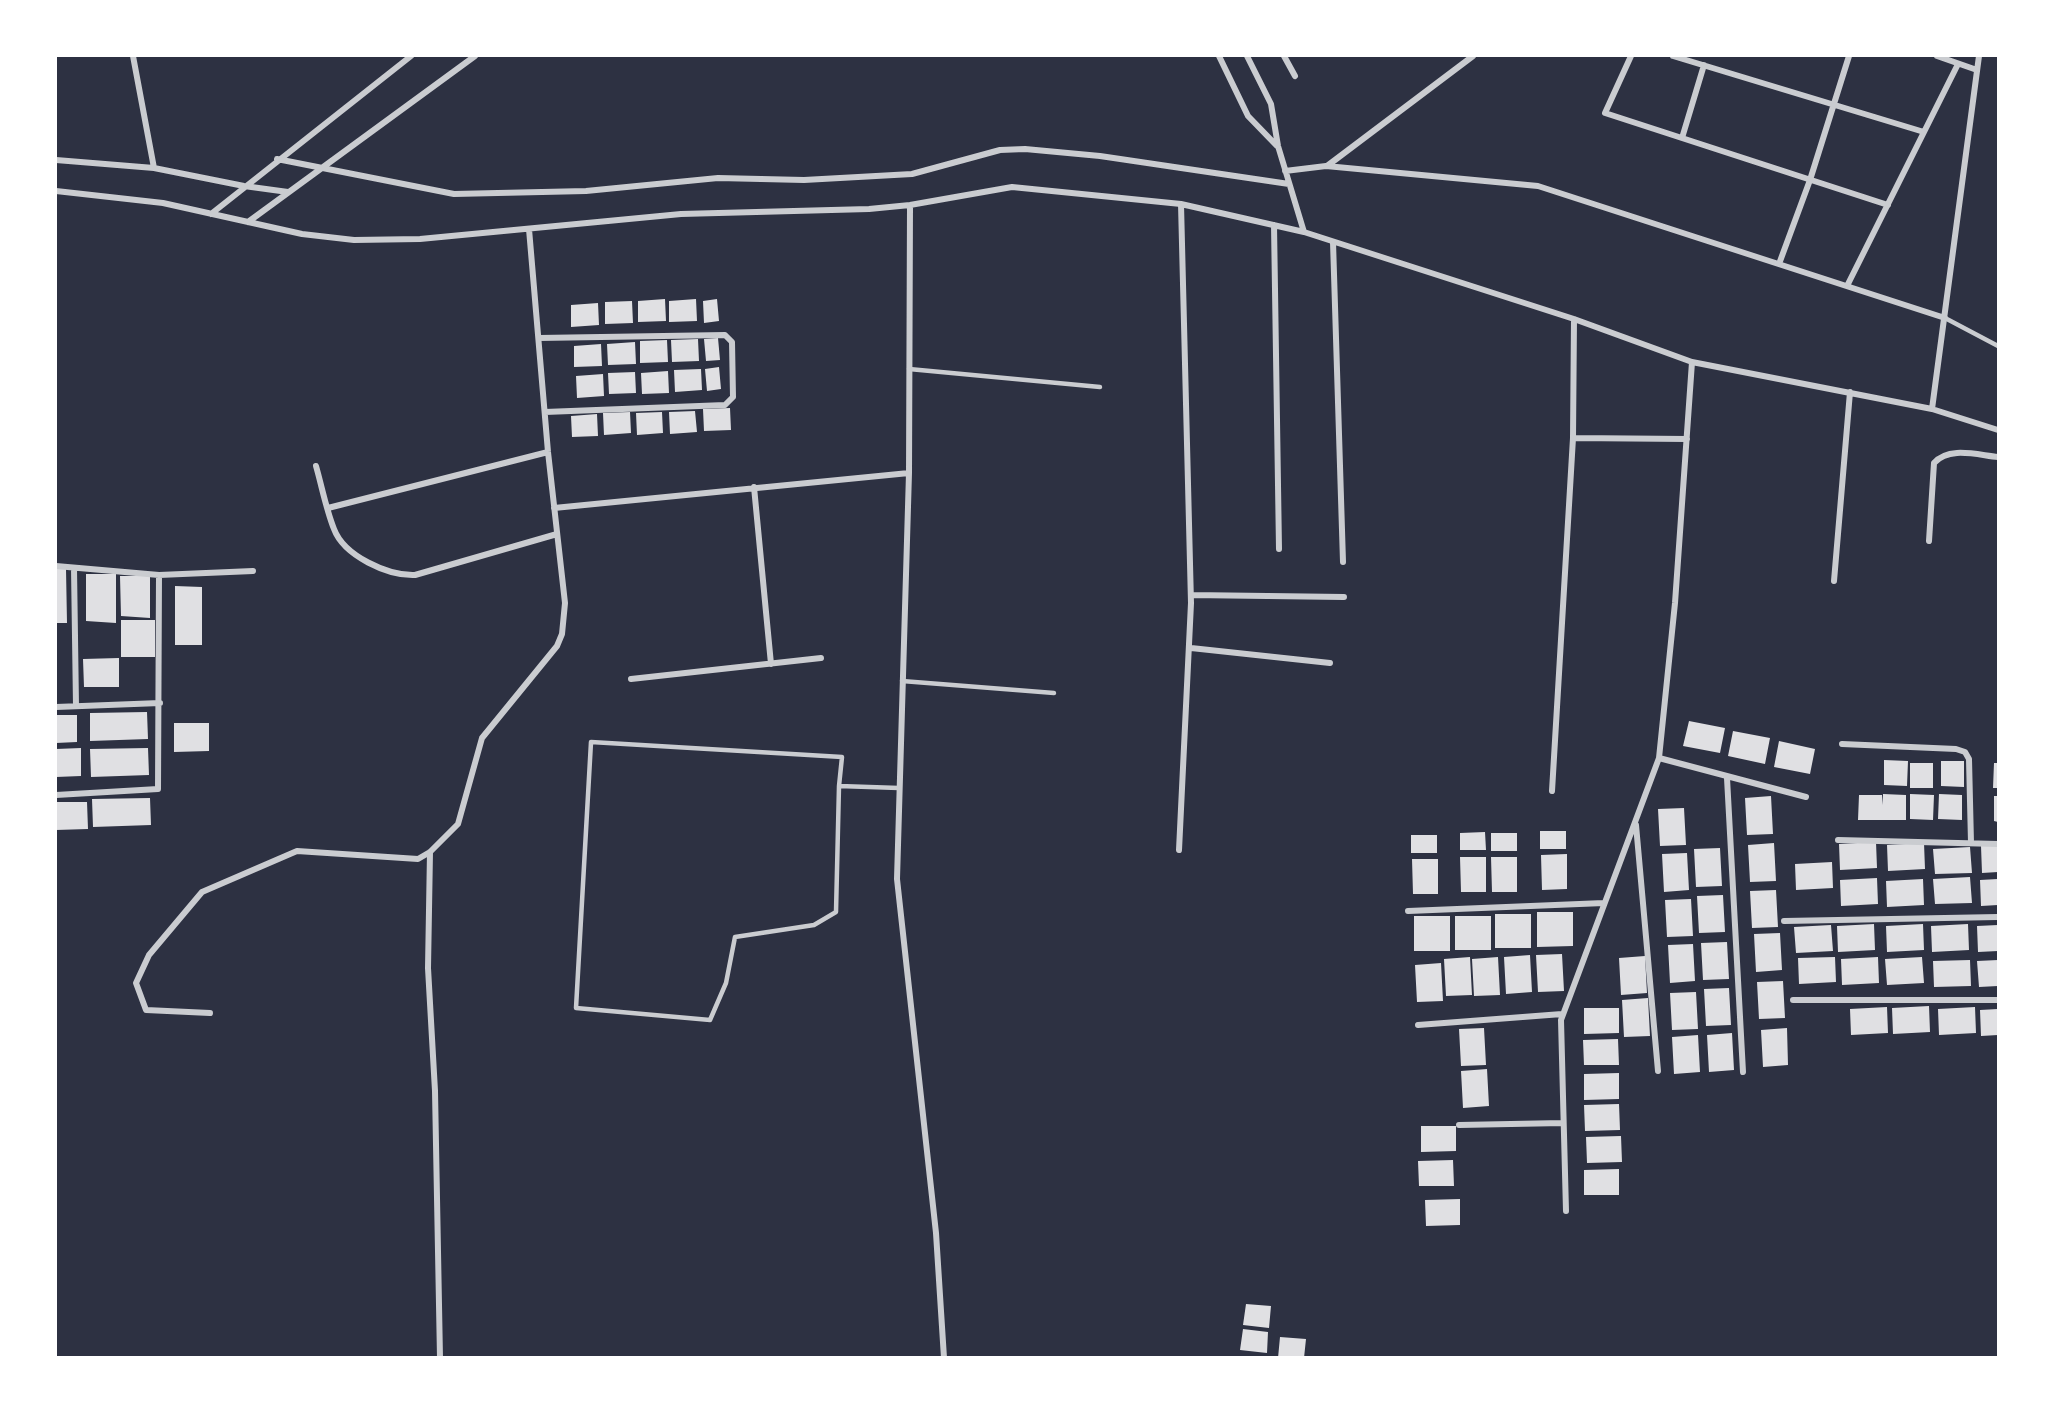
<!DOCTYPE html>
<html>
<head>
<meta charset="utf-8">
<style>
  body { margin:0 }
  #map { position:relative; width:2054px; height:1413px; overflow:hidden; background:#2d3142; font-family:"Work Sans",sans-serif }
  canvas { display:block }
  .frame { position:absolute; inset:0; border:57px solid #fff; pointer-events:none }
</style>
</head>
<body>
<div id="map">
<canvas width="2054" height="1413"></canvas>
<div class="frame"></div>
</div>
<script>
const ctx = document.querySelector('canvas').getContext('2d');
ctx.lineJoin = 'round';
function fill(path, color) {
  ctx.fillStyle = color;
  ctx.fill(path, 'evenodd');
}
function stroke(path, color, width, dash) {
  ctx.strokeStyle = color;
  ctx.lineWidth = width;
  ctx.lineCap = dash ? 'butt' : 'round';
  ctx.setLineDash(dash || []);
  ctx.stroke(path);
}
fill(new Path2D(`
  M665 299 666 321 638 322V301Z
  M696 299 697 321 669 322V301Z
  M717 299 719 321 704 323 703 301Z
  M632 301 633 323 605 324V302Z
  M598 303 599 325 571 327V305Z
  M718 338 720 360 706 361 704 339Z
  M698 339 699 361 672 362 671 340Z
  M667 340 668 362 640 363V341Z
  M635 342 636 364 608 365 607 344Z
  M601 344 602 366 574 367V346Z
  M719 367 721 389 707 391 705 369Z
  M701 369 702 390 675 392 674 370Z
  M668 371 669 393 642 394 641 373Z
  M635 372 636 393 609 394 608 373Z
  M603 374 604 396 577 398 576 376Z
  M730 408 731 430 704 431 703 409Z
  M695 411 697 432 670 434 669 412Z
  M630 412 631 433 604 435 603 413Z
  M662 412 663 433 637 435 636 413Z
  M597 414 598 436 572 437 571 416Z
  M56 569H66L67 623H56Z
  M86 574H116V623L86 621Z
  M120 576H150V618L121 616Z
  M175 586 202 587V645H175Z
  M121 620H155V657H121Z
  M119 658V687H84L83 659Z
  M147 712 148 739 90 741V713Z
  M56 715H77V742L56 743Z
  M1689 721 1725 728 1720 753 1683 746Z
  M174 723H209V751L174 752Z
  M1733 731 1770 738 1765 764 1728 756Z
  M1779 741 1815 749 1810 774 1774 767Z
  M81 748V776L56 777V749Z
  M148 748 149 775 91 777 90 749Z
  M1884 760 1908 761 1907 786 1884 785Z
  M1941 761H1964V787L1941 786Z
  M1910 763H1933V788H1910Z
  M1994 763H1998V788H1993Z
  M1883 794 1906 795V820H1858L1859 795H1882L1883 805Z
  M1910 794 1934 795 1933 820 1910 819Z
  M1939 794 1962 795V820L1938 819Z
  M1771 796 1773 834 1747 835 1745 798Z
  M1994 796H1998V822L1994 821Z
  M150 798 151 825 93 827 92 799Z
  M56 802H87L88 829 56 830Z
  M1684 808 1686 845 1660 846 1658 809Z
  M1540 831H1566V849H1540Z
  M1485 832 1486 850H1460V833Z
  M1491 833H1517V851H1491Z
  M1411 835H1437V853H1411Z
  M1876 842 1877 868 1840 870 1839 844Z
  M1774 843 1776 881 1750 882 1748 845Z
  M1924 843 1925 869 1888 871 1887 845Z
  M1981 846H1998V872L1982 873Z
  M1970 847 1972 873 1935 874 1933 849Z
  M1720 848 1722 886 1696 887 1694 849Z
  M1687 853 1689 890 1664 892 1662 854Z
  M1567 854V889L1542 890 1541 855Z
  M1460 857H1486V892H1461Z
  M1491 857H1517V892H1492Z
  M1412 859H1438V894H1413Z
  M1832 862 1833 888 1796 890 1795 864Z
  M1970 877 1972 903 1935 904 1933 879Z
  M1877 878 1878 904 1841 906 1840 880Z
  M1923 879 1924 905 1887 907 1886 881Z
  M1998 879V905L1981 906 1980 880Z
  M1776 890 1778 927 1752 928 1750 891Z
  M1723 895 1725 932 1699 933 1697 896Z
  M1691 899 1693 936 1667 937 1665 900Z
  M1537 912H1573V946L1537 947Z
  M1495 914H1531V948H1495Z
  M1414 916H1450V951H1414Z
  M1455 916H1491V950H1455Z
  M1874 924 1875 950 1838 952 1837 926Z
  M1923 924 1924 950 1887 952 1886 926Z
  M1968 924 1969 950 1932 952 1931 926Z
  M1831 925 1833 951 1796 953 1794 927Z
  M1998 925V951L1978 952 1977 926Z
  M1780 933 1782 970 1756 972 1754 934Z
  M1727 942 1729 979 1703 980 1701 943Z
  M1693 944 1695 981 1670 983 1668 945Z
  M1562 954 1564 991 1538 992 1536 955Z
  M1530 955 1532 992 1506 994 1504 957Z
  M1645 956 1647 993 1621 995 1619 958Z
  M1470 957 1472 995 1446 996 1444 959Z
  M1498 957 1500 995 1474 996 1472 959Z
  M1835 957 1836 982 1799 984 1798 958Z
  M1878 957 1879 983 1842 985 1841 959Z
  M1922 957 1924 983 1887 985 1885 959Z
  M1970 960 1971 986 1934 987 1933 961Z
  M1998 960V986L1979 987 1977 961Z
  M1441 963 1443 1001 1417 1002 1415 965Z
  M1783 981 1785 1018 1759 1019 1757 982Z
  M1729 988 1731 1025 1706 1026 1704 989Z
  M1696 992 1698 1029 1672 1030 1670 993Z
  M1648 998 1650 1036 1624 1037 1622 1000Z
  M1929 1006 1930 1032 1893 1034 1892 1008Z
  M1887 1007 1888 1033 1851 1035 1850 1009Z
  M1975 1007 1976 1033 1939 1035 1938 1009Z
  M1584 1008H1619V1033L1584 1034Z
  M1998 1009V1035L1981 1036 1980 1010Z
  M1484 1028 1486 1065 1461 1066 1459 1029Z
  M1787 1028 1788 1065 1763 1067 1761 1030Z
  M1732 1033 1734 1070 1709 1072 1707 1035Z
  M1698 1035 1700 1072 1674 1074 1672 1037Z
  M1618 1039 1619 1065H1584L1583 1040Z
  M1487 1069 1489 1106 1463 1108 1461 1071Z
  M1619 1073V1099L1584 1100V1074Z
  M1619 1104 1620 1130 1585 1131 1584 1105Z
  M1421 1126H1456V1151L1421 1152Z
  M1621 1136 1622 1162 1587 1163 1586 1137Z
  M1453 1160 1454 1186H1419L1418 1161Z
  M1619 1169V1195H1584V1170Z
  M1460 1199V1225L1426 1226 1425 1200Z
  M1246 1304 1271 1306 1269 1328 1243 1325Z
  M1243 1329 1268 1332 1267 1353 1240 1350Z
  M1280 1337 1306 1339 1304 1358H1278Z`), '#e0e0e3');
stroke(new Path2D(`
  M1945 318 1998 346
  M909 369 1100 387
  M902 681 1054 693
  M839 786 842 757 591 742 576 1008 710 1020 726 983 735 937 814 925 836 912 839 786 899 788`), '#caccd0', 4.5);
stroke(new Path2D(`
  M133 56 154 168
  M1219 56 1248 116 1277 146
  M1247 56 1271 104 1278 146 1304 232
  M1284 56 1295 76
  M1631 56 1605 113 1888 205
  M1673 56 1924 132
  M1937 56 1977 70
  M1682 138 1704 65
  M277 159 454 194 586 191 718 178 804 180 912 174 1000 150 1025 149 1100 156 1289 184
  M56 160 154 168 244 186 288 192
  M1327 166 1473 56
  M1285 171 1326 166 1538 186 1945 318
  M56 191 163 203 302 234 354 240 420 239 681 214 869 209 910 205 1012 187 1181 204 1304 232 1574 319 1692 362 1932 409 1998 430
  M910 205 909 473 897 879 936 1233 944 1358
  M211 214 411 56
  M248 222 475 56
  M1274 225 1279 549
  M1333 242 1343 562
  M1779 264 1810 180 1849 56
  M1847 286 1958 64
  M539 338 725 335 732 342 733 397 725 405 545 412
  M1932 409 1979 56
  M1573 438 1687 439
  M316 466C322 487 326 509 334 529 344 556 388 576 415 575L557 534
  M754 487 771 664
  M328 508 548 452
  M554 508 909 473
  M1929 541 1934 463C1949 446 1977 455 1998 457
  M56 566 159 575 253 571
  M74 568 76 706
  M1834 581 1850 392
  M1191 595 1344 597
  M1191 648 1330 663
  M631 679 821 658
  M56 707 160 703
  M1842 744 1956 749 1965 752 1969 759 1971 843
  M1659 758 1806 797
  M1727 778 1743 1072
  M1552 791 1573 438 1574 319
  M56 795 158 789 159 575
  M1636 825 1658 1071
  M1838 840 1998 844
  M1179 850 1191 603 1181 204
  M430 852 428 968 435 1091 440 1358
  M1408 911 1604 903
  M1784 921 1998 917
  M1793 1000H1998
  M210 1013 146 1010 136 983 149 955 202 892 297 851 418 859 430 852 458 824 482 738 557 646 562 634 565 603 548 452 529 229
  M1418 1025 1562 1014
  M1459 1125 1563 1123
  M1566 1211 1561 1020 1659 758 1675 603 1692 362`), '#caccd0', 6);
</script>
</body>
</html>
